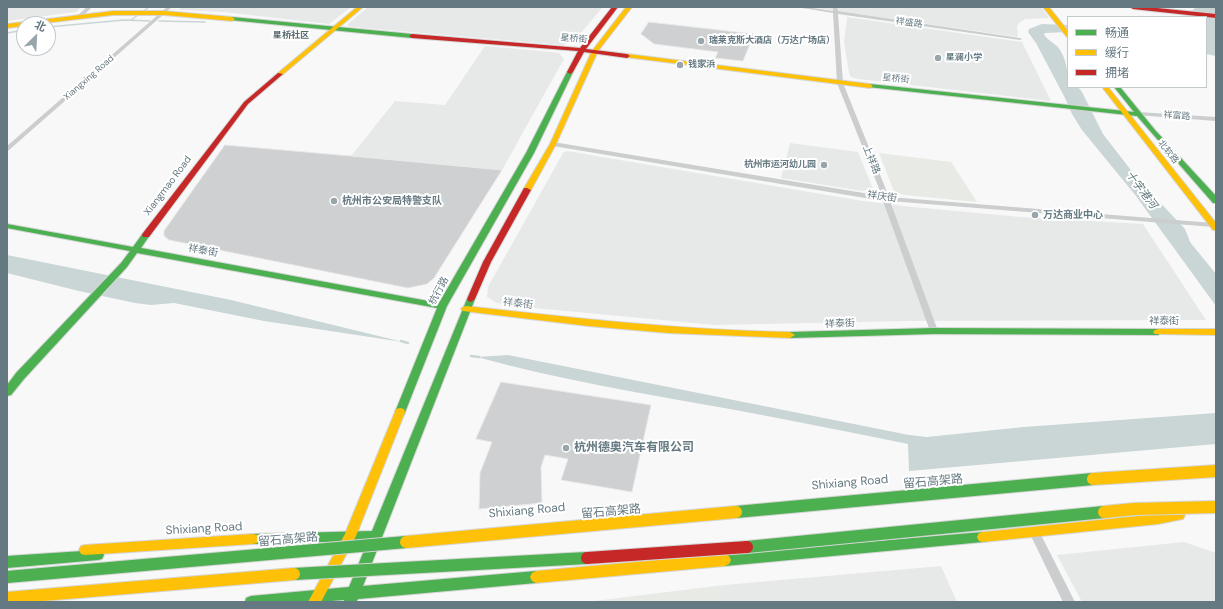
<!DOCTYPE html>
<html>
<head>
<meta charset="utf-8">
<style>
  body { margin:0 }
  #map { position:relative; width:1223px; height:609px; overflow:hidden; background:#f8f8f8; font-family:"DM Sans","Noto Sans SC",sans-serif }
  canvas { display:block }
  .frame { position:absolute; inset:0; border:8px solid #657982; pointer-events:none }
  .legend { position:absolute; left:1067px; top:16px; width:140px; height:72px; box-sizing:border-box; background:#fff; border:1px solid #c1c9cd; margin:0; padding:5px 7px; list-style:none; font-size:12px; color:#657982 }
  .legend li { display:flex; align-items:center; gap:8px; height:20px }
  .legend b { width:20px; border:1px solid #c1c9cd }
  .north { position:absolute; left:16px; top:16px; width:40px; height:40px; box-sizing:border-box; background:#fff; border:1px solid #c1c9cd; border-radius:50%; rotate:24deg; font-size:11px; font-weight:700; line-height:16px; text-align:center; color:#657982 }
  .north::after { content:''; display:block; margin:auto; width:14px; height:18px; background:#98a5ab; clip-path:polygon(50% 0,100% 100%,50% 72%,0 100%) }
</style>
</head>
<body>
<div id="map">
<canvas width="1223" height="609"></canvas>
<div class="frame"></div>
<ul class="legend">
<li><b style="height:5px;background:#4caf50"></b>畅通</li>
<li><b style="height:5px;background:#ffc107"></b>缓行</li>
<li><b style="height:5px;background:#c62828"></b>拥堵</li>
</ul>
<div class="north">北</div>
</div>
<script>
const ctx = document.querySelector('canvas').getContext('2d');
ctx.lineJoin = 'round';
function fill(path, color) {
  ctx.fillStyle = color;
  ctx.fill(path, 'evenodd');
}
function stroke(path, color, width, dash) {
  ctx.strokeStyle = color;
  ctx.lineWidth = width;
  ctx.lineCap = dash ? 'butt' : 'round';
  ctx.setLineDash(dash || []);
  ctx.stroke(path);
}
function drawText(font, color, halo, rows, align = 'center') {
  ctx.font = font + ' "DM Sans","Noto Sans SC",sans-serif';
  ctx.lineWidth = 4;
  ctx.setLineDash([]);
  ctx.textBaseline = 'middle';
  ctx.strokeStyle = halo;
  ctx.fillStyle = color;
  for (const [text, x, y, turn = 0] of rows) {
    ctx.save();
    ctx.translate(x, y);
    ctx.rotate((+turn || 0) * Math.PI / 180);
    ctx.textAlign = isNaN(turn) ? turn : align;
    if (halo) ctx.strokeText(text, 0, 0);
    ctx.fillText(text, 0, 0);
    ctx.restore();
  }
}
fill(new Path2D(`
  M7 7H81L76 12 7 21Z
  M182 7H351L329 24 223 12 179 10Z
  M368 7H603L574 41 562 45 352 27 348 26V24Z
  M810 7H1041L1049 18 1025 19 1019 23 1017 27 1018 37Z
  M847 17 1022 42 1051 101 858 79 851 77 849 73 844 42Z
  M485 46 551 52 559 53 564 59 502 170 351 156 395 101 445 105Z
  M790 143 858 152 873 189 862 191 781 178Z
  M567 151 863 201 913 207 1021 217 1143 224 1206 320 907 321 715 325 513 306 497 303 487 297 488 287 563 153Z
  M1184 542 1216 553V602H1082L1057 555Z
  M941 566 957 602H717L724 585Z`), '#e7e9e8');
fill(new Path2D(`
  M879 153 951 162 977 202 905 195 897 193 893 189Z
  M724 585 717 602H586Z`), '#e8eae5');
fill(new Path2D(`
  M1196 7H1216V56L1206 54V17H1184L1188 15Z
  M1042 24 1068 25V32L1045 33 1044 35C1048 40 1054 43 1058 47 1067 59 1068 73 1068 87H1078L1082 92 1103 134 1137 178 1185 229 1190 242 1216 274V306L1136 196 1082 130 1072 114 1065 98 1036 43 1028 32 1029 29Z
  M7 255 231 300 403 342 264 321 174 303 151 305 135 303 79 291 7 273Z
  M508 355 909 435 927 437 1024 427 1216 413V444L909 471 908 444C849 432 790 420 730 409 645 394 560 380 477 357Z`), '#cad5d6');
stroke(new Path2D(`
  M131 20 149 7
  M159 21 205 22
  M48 27 124 20 150 21
  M7 33 24 30`), '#cad5d6', 1.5);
stroke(new Path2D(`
  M401 341 408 343
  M471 356 479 357`), '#cad5d6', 2.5);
const building = new Path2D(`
  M649 22 754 34 743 61 715 58 718 52 654 44 641 34Z
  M225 145 351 156 502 170 434 278 427 284 408 288 169 240 164 236V231Z
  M501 382 651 405 632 492 561 480 568 459 545 455 541 467 542 503 479 509 480 473 492 442 476 439Z`);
fill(building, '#ced0d1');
stroke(building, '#e8e8e8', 1);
const fast = new Path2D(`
  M232 17 412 34 415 36 412 38 230 20V18Z
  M570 70 573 72 534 153 447 306 404 415 400 416 396 415 395 412 437 308 137 253 127 267 24 379 11 395 7 396V385L16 373 121 263 130 251 7 228V224L133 247 143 233H146L150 235 141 248 439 303 526 153 567 72Z
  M870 84 1134 112 1114 87H1120L1155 130 1216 196V203H1213L1137 116 868 87V85Z
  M471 296 475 299 363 586 536 571 540 573 542 577 540 581 536 583 358 599 356 602H344V600L319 602H245L246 598 251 596 349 587 368 541 253 544 249 543 247 539 249 535 253 534 372 531 467 299Z
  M934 328 1158 329 1163 332 1158 335 934 334 790 338 785 335 790 332Z
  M983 532 987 533 989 537 987 541 983 542 725 566 721 564 719 560 721 556 725 554Z
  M98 550 102 551 104 555 102 559 98 560 7 568V556Z`);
const slow = new Path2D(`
  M357 7H363L282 75H278V73Z
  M626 7H632L598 51 556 144 531 190 527 192H524L523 190 550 144 592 51Z
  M1043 7H1049L1068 31V37L1066 36Z
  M113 11H164L232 17 235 19 232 21 164 15H113L36 24H24V26L7 28V24Z
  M627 54 870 84 873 86 870 88 625 57 624 56Z
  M1102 87H1108L1216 223V230H1213Z
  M466 306C574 318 681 330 790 332L795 335 790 338 668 333 588 326 463 311 461 309 463 307Z
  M1158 329H1216V335L1155 334 1153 332 1155 330Z
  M400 408 404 409 405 412 356 536 321 602H308L345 534 395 412 396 409Z
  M1179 510 1183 511 1185 515 1183 519 1158 524 983 542 979 541 977 537 979 533 983 532 1158 514Z
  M253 534 257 535 259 539 257 543 253 544 85 555 81 554 79 550 81 546 85 545Z
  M725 554 729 556 731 560 729 564 725 566 536 583 532 581 530 577 532 573 536 571Z`);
const jam = new Path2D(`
  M612 7H618L586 49 627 54 630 56 627 58 584 52 573 72 570 74 567 72 578 51 412 38 409 36 412 34 580 48Z
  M1130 7H1147L1216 14V18L1133 9Z
  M278 73 283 74 248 104 149 237H143L142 235 143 233 244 102Z
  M524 188H527L531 190 491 262 475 299 471 302 468 301 467 299 483 262Z`);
stroke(fast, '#d4d5d6', 2);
stroke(slow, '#d4d5d6', 2);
stroke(jam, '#d4d5d6', 2);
fill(new Path2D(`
  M87 7H92L82 17H78V15Z
  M167 7H172L9 150 7 151V146Z
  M796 7H807L833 11V7H837L838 11 1020 38 1022 39 1020 40 838 14 843 83 889 197 1213 223H1216V226L1213 227 890 201 938 331 934 334 930 331 883 201 553 146 550 144 553 142 882 196 837 83 833 13Z
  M1138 112 1216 117V121L1136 115 1135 114Z
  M1034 527 1038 529 1075 602H1063L1029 532 1030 529Z`), '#cbcdce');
fill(fast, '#4caf50');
fill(slow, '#ffc107');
fill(jam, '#c62828');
const fastBridge = new Path2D(`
  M736 512 1093 479
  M747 547 1104 512
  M294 574 587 558
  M7 577 406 542`);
const slowBridge = new Path2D(`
  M1093 479 1216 471
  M1104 512 1134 509 1216 507
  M406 542 736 512
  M7 598 294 574`);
const jamBridge = new Path2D(`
  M587 558 747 547`);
stroke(fastBridge, '#d4d5d5', 14, []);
stroke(slowBridge, '#d4d5d5', 14, []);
stroke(jamBridge, '#d4d5d5', 14, []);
stroke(fastBridge, '#4caf50', 12);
stroke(slowBridge, '#ffc107', 12);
stroke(jamBridge, '#c62828', 12);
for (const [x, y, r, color] of [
  [701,41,4,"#98a5ab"],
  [938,58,4,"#98a5ab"],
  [680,65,4,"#98a5ab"],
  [824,165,4,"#98a5ab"],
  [334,201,4,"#98a5ab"],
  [1035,215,4,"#98a5ab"],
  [566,448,4,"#98a5ab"]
]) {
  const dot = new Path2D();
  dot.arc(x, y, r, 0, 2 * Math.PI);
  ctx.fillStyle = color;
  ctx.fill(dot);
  stroke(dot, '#fff', 1.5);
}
drawText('9px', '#657982', '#fff', [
  ["祥盛路",909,23,8],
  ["星桥街",574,39,5],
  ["Xiangxing Road",89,78,-41],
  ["星桥街",896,79,6],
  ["祥富路",1177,116,4],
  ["北软路",1168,152,52]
]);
drawText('bold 9px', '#56666d', '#fff', [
  ["星桥社区",291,36]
]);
drawText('bold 9px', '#657982', '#fff', [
  ["瑞莱克斯大酒店（万达广场店）",709,41],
  ["星澜小学",946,58],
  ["钱家浜",688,65],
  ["杭州市运河幼儿园",816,165,"right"]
], 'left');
drawText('10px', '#657982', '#fff', [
  ["上祥路",871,160,68],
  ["Xiangmao Road",168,186,-53],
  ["祥庆街",882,197,8],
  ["祥泰街",203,251,10],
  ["杭行路",439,291,-62],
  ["祥泰街",518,304,6],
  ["祥泰街",1164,321],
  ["祥泰街",840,324,-2]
]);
drawText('bold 10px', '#657982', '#fff', [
  ["杭州市公安局特警支队",342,201],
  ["万达商业中心",1043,215]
], 'left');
drawText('italic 11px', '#5f777c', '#fff', [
  ["十字港河",1141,190,53]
]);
drawText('bold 12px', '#657982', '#fff', [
  ["杭州德奥汽车有限公司",574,448]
], 'left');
drawText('12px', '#657982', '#fff', [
  ["留石高架路",933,482,-5],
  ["Shixiang Road",850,483,-5],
  ["Shixiang Road",527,511,-5],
  ["留石高架路",611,512,-5],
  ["Shixiang Road",204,529,-3],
  ["留石高架路",288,540,-5]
]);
</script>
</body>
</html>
